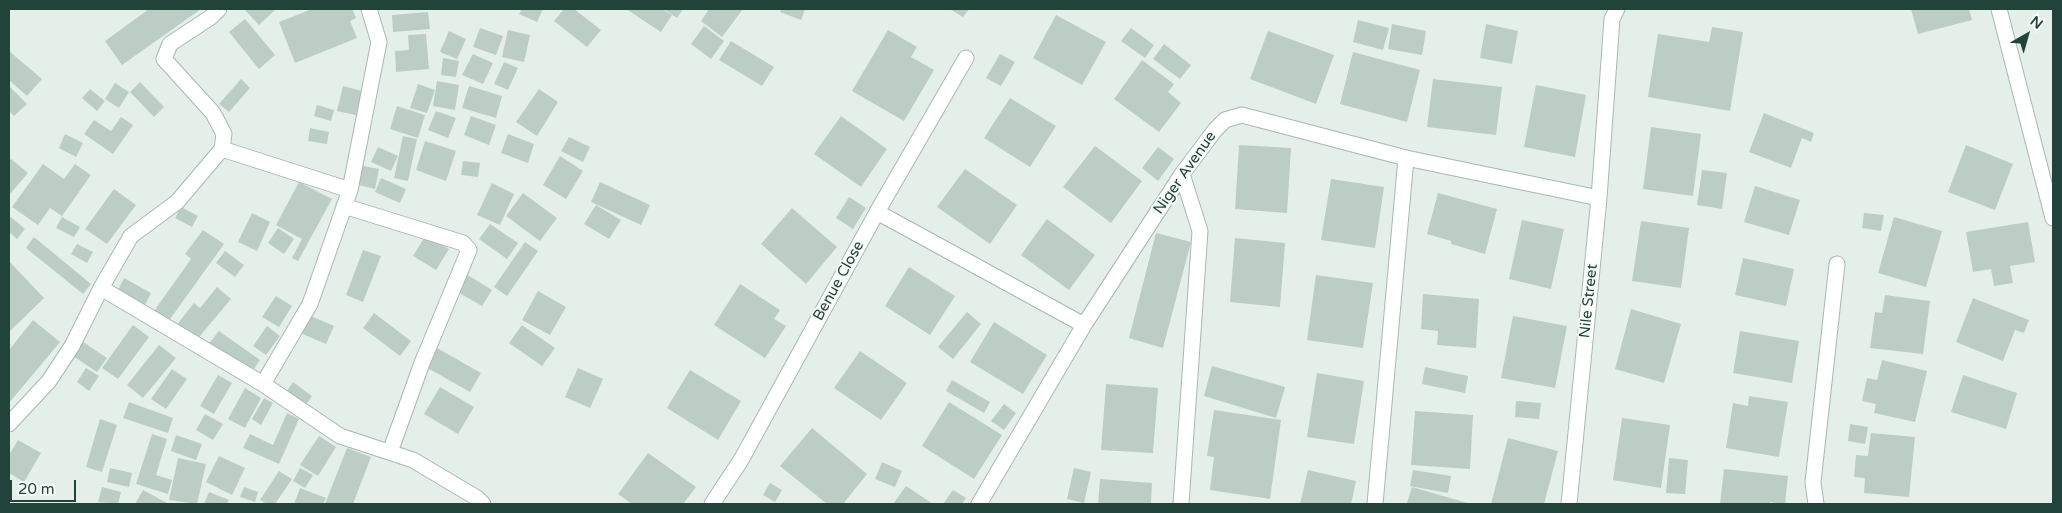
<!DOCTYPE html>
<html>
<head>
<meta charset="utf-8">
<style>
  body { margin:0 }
  #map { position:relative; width:2062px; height:513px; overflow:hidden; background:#e5efea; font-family:"Varela Round",sans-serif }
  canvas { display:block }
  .frame { position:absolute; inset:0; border:10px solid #224339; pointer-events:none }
  .north { position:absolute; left:2002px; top:10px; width:50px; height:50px; -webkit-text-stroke:4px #f6fbf8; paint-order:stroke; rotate:38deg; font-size:14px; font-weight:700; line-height:20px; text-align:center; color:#224339 }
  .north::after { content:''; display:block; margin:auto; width:18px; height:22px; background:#224339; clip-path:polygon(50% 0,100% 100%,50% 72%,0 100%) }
  .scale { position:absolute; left:10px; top:480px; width:66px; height:22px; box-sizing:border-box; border:2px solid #224339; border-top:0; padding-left:6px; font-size:15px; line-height:18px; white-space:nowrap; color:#224339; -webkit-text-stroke:4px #f6fbf8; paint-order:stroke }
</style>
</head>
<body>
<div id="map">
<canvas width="2062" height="513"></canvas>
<div class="frame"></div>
<div class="north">N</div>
<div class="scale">20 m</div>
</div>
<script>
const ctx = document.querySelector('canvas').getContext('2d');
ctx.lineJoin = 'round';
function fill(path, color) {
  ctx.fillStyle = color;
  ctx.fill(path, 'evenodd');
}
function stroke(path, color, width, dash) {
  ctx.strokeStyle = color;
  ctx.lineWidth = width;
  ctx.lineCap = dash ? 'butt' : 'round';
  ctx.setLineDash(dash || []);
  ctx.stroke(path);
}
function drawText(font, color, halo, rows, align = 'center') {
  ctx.font = font + ' "Varela Round",sans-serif';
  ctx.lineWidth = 4;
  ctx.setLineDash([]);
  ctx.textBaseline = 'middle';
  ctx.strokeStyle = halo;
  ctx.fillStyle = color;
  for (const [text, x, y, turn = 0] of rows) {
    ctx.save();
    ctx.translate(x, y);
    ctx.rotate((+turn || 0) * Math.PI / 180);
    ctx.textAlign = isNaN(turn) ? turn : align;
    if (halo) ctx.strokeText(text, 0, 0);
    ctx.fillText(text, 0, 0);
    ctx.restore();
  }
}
fill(new Path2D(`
  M149 9H201L122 65 105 41Z
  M244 9H276L259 25Z
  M312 9H352L356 18 350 21 357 38 295 63 279 22Z
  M522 9H543L537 22 519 14Z
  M564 9H574L601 30 587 47 554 21Z
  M626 9H662L672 15 661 32Z
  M664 9H683L677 18Z
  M709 9H743L722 37 701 21Z
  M782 9H805L801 20 780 12Z
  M950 9H969L963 17Z
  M1911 9H1969L1972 20 1918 34Z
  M428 12 430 29 393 32 392 15Z
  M1056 15 1106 42 1082 85 1033 58Z
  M245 19 275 55 259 69 229 32Z
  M1358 20 1389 28 1383 50 1353 42Z
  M1392 24 1426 31 1422 55 1388 49Z
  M1486 24 1518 31 1512 64 1480 58Z
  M704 26 724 41 711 59 691 44Z
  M1712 27 1743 32 1730 111 1648 97 1658 34 1709 42Z
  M480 28 503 36 496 55 473 47Z
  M1131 28 1154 45 1145 58 1121 41Z
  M508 30 530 35 524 62 502 57Z
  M888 30 917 47 911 57 934 70 904 121 852 91Z
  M449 31 466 39 457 59 440 52Z
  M1268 31 1334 55 1316 104 1250 79Z
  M426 34 429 69 396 72 395 51 409 50 408 35Z
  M731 41 774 67 762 86 719 60Z
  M1164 44 1191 65 1180 79 1153 59Z
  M9 51 42 79 27 96 9 80Z
  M1353 52 1420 70 1407 122 1340 104Z
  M473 54 493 63 483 84 462 75Z
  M1000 54 1015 62 1001 86 986 78Z
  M443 58 459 61 456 77 441 75Z
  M1142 60 1174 84 1168 92 1181 103 1159 132 1114 99Z
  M504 62 518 68 508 90 494 84Z
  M241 79 250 88 229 112 219 104Z
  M1433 79 1502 87 1496 135 1427 127Z
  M437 81 459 85 455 110 433 106Z
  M140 82 164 107 154 117 130 92Z
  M115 83 129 92 119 108 105 99Z
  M418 84 435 90 427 113 410 108Z
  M1536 85 1586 95 1575 157 1524 147Z
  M343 86 362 91 356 115 337 111Z
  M469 86 502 96 496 118 462 108Z
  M10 87 27 104 14 116 9 111Z
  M90 89 105 101 97 111 82 98Z
  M539 89 558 102 537 136 516 122Z
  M1010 98 1056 126 1030 167 984 138Z
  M317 105 334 110 331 121 314 116Z
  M397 106 425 115 418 138 390 129Z
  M436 111 456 118 448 138 428 130Z
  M1764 113 1814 133 1811 142 1802 138 1791 168 1749 152Z
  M471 116 496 125 489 145 464 135Z
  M841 116 887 149 861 187 814 154Z
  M121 117 133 125 113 154 84 134 94 120 111 131Z
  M1651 127 1701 134 1693 196 1643 189Z
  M310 128 329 132 327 144 308 141Z
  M65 134 83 143 76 157 59 148Z
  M508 134 534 144 528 163 501 153Z
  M403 136 417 139 408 181 394 178Z
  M569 137 590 147 583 162 561 151Z
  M425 141 456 151 446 181 416 170Z
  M1239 145 1291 148 1287 213 1235 209Z
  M1966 145 2013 164 1995 210 1948 192Z
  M1095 146 1142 181 1111 223 1063 187Z
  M378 147 398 156 391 171 371 162Z
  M1158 147 1174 159 1158 181 1142 168Z
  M560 156 583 171 566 199 543 185Z
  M11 159 28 173 11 193 9 191V162Z
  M463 161 480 163 478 177 461 175Z
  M43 164 64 179 75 164 91 175 62 216 50 208 38 225 12 207Z
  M359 165 379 169 375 189 355 184Z
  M965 169 1017 205 990 244 937 207Z
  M1702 170 1727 173 1722 209 1697 205Z
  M381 178 406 189 400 203 375 192Z
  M1331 179 1384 187 1375 248 1321 240Z
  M299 182 332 199 298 261 292 258 302 239 276 225Z
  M600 182 650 205 641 225 591 202Z
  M492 183 514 194 500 225 477 215Z
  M1755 186 1800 200 1789 235 1744 222Z
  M114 189 136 205 107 244 85 229Z
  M523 193 557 218 540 241 506 216Z
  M1438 193 1497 209 1485 254 1451 244V241L1427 234Z
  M849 197 866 208 853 229 836 218Z
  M596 205 621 220 609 239 584 224Z
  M181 207 198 216 192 227 175 218Z
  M792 208 837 247 806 284 761 244Z
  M252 213 270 222 257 251 238 242Z
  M1864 213 1884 215 1881 231 1862 228Z
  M11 217 25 229 17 239 9 232V220Z
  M62 217 80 227 74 237 56 228Z
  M1894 217 1942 231 1926 287 1878 273Z
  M1047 219 1095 255 1069 290 1021 255Z
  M1522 220 1564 229 1551 289 1509 279Z
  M1641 221 1689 228 1681 288 1632 281Z
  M2028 222 2035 262 2010 266 2013 283 1994 286 1991 269 1973 272 1966 232Z
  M490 224 518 243 507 259 479 239Z
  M278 228 294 239 284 254 268 243Z
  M203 230 224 244 168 322 154 311 191 259 185 254Z
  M1156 233 1191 242 1163 348 1129 338Z
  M426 235 449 249 436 270 413 256Z
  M34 237 91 284 83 294 26 248Z
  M1235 238 1285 243 1280 307 1230 302Z
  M525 242 538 251 507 296 494 287Z
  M77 244 93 252 87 263 71 254Z
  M363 250 381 256 363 302 346 295Z
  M225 251 244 265 235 277 216 263Z
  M1743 258 1794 269 1786 306 1735 295Z
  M9 261 44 298 9 332Z
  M909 267 955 296 930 335 885 306Z
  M466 274 492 290 482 306 456 291Z
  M1316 275 1373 283 1363 348 1307 340Z
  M124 278 151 293 145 305 118 290Z
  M740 284 780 310 774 319 786 326 765 358 714 325Z
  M217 287 231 299 195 342 176 326 194 303 200 308Z
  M538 291 566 307 550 335 522 320Z
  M1423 294 1479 299 1476 348 1437 345 1438 331 1421 329Z
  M1885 295 1930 301 1923 354 1870 348 1875 312 1882 313Z
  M276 296 292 306 279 327 262 317Z
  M1973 298 2029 320 2024 333 2015 330 2003 361 1956 342Z
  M1631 309 1681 324 1664 383 1615 369Z
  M967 312 981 324 953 359 938 347Z
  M374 313 411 341 400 356 363 328Z
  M306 314 334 326 326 344 298 332Z
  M1513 316 1567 326 1555 388 1501 378Z
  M33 320 60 342 9 403V350Z
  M994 322 1047 355 1023 394 970 362Z
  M133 325 149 337 118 379 102 368Z
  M522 325 555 348 542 366 509 343Z
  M267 326 280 336 266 355 253 346Z
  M219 331 260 360 249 376 207 346Z
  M1740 331 1799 341 1792 383 1733 373Z
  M80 340 107 358 97 372 70 354Z
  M159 345 176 358 143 398 127 385Z
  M437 348 481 373 470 392 426 367Z
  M860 351 907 383 881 420 834 388Z
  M1882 360 1927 371 1915 422 1874 413 1876 404 1862 401 1867 378 1877 380Z
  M1212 366 1285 387 1276 418 1204 396Z
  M1425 367 1468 376 1465 393 1422 384Z
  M86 368 99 376 89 391 77 382Z
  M578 368 603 379 590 408 565 397Z
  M172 369 187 379 166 409 151 399Z
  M690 370 741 401 718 440 667 408Z
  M1317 373 1364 381 1354 444 1307 437Z
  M218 375 232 383 214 414 200 406Z
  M1963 375 2017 393 2006 429 1951 412Z
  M952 380 990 402 984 413 946 391Z
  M293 382 312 396 304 408 285 394Z
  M1106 384 1158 388 1153 453 1101 450Z
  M440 387 474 407 458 434 424 414Z
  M245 388 261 398 245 428 228 419Z
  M1749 396 1788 402 1779 457 1726 448 1733 403 1748 406Z
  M264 398 273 403 261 425 252 419Z
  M1516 401 1541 403 1539 419 1515 417Z
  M129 402 173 418 168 433 123 418Z
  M949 402 1002 435 974 479 922 446Z
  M1004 404 1016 413 1004 430 991 421Z
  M1214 410 1281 420 1270 499 1210 490 1214 457 1207 456Z
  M1415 411 1473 415 1470 469 1411 465Z
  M287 413 299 419 279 464 243 448 250 434 273 445Z
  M205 414 223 424 213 440 196 430Z
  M1622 418 1670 425 1661 488 1613 480Z
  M100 419 117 425 102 472 86 467Z
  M1850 424 1868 427 1865 444 1848 441Z
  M812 428 867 474 843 504H827L780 466Z
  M1871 433 1915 437 1909 497 1864 493 1865 478 1854 477 1856 455 1868 456Z
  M152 434 167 439 156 475 172 480 168 494 136 484Z
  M176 435 202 444 196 460 171 451Z
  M319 436 336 447 318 476 300 465Z
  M1508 438 1558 451 1544 504H1491Z
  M18 440 41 453 24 482 9 473V455Z
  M347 448 371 457 353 504H325Z
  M648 453 696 487 683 504H632L618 494Z
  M219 456 245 468 232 495 206 482Z
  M178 458 206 464 197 504 169 500Z
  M1669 458 1688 460 1685 494 1666 493Z
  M882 462 902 471 895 487 875 479Z
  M110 468 132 473 129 487 107 482Z
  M300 468 313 475 305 488 293 481Z
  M1074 468 1091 472 1084 503 1067 499Z
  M1724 469 1788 476 1785 504 1770 502V504H1720Z
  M1308 470 1356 481 1351 504H1300Z
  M1413 470 1451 476 1448 493 1410 486Z
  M279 471 292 479 275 504H267L260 500Z
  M1100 479 1152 483 1151 504H1098Z
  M770 483 782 490 775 502 763 495Z
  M906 486 933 504H893Z
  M102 487 121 492 118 504 98 502Z
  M244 487 258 492 255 502 240 497Z
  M1412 487 1471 504 1407 503Z
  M300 488 326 498 323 504H294Z
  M143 490 169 504H135Z
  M953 490 966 498 962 504H943Z
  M209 492 229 500 227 504H204Z`), '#bccdc6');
const minor = new Path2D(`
  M1999 9 2053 218
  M222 149 350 190
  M344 206 463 243 469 250 422 363 390 452
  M877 212 1084 325
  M101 288 263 384 340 436 413 460 477 498 483 504
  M263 384 310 304 350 190 379 42 369 9
  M9 424 49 381 72 346 101 288 131 236 177 202 222 149 224 134 213 113 164 59 170 44 211 17 219 9
  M712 504 741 460 877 212 966 58
  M979 504 1084 325 1182 174 1215 130 1225 120 1242 115 1406 158 1599 198
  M1181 504 1200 231 1182 174
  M1375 504 1406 158
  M1569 504 1599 198 1612 19 1617 9
  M1816 504 1813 482 1837 264`);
stroke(minor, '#a7b8b1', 17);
stroke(minor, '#fff', 15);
drawText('15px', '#224339', '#f6fbf8', [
  ["Niger Avenue",1185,173,-55],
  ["Benue Close",839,281,-61],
  ["Nile Street",1589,301,-84]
]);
</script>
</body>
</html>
